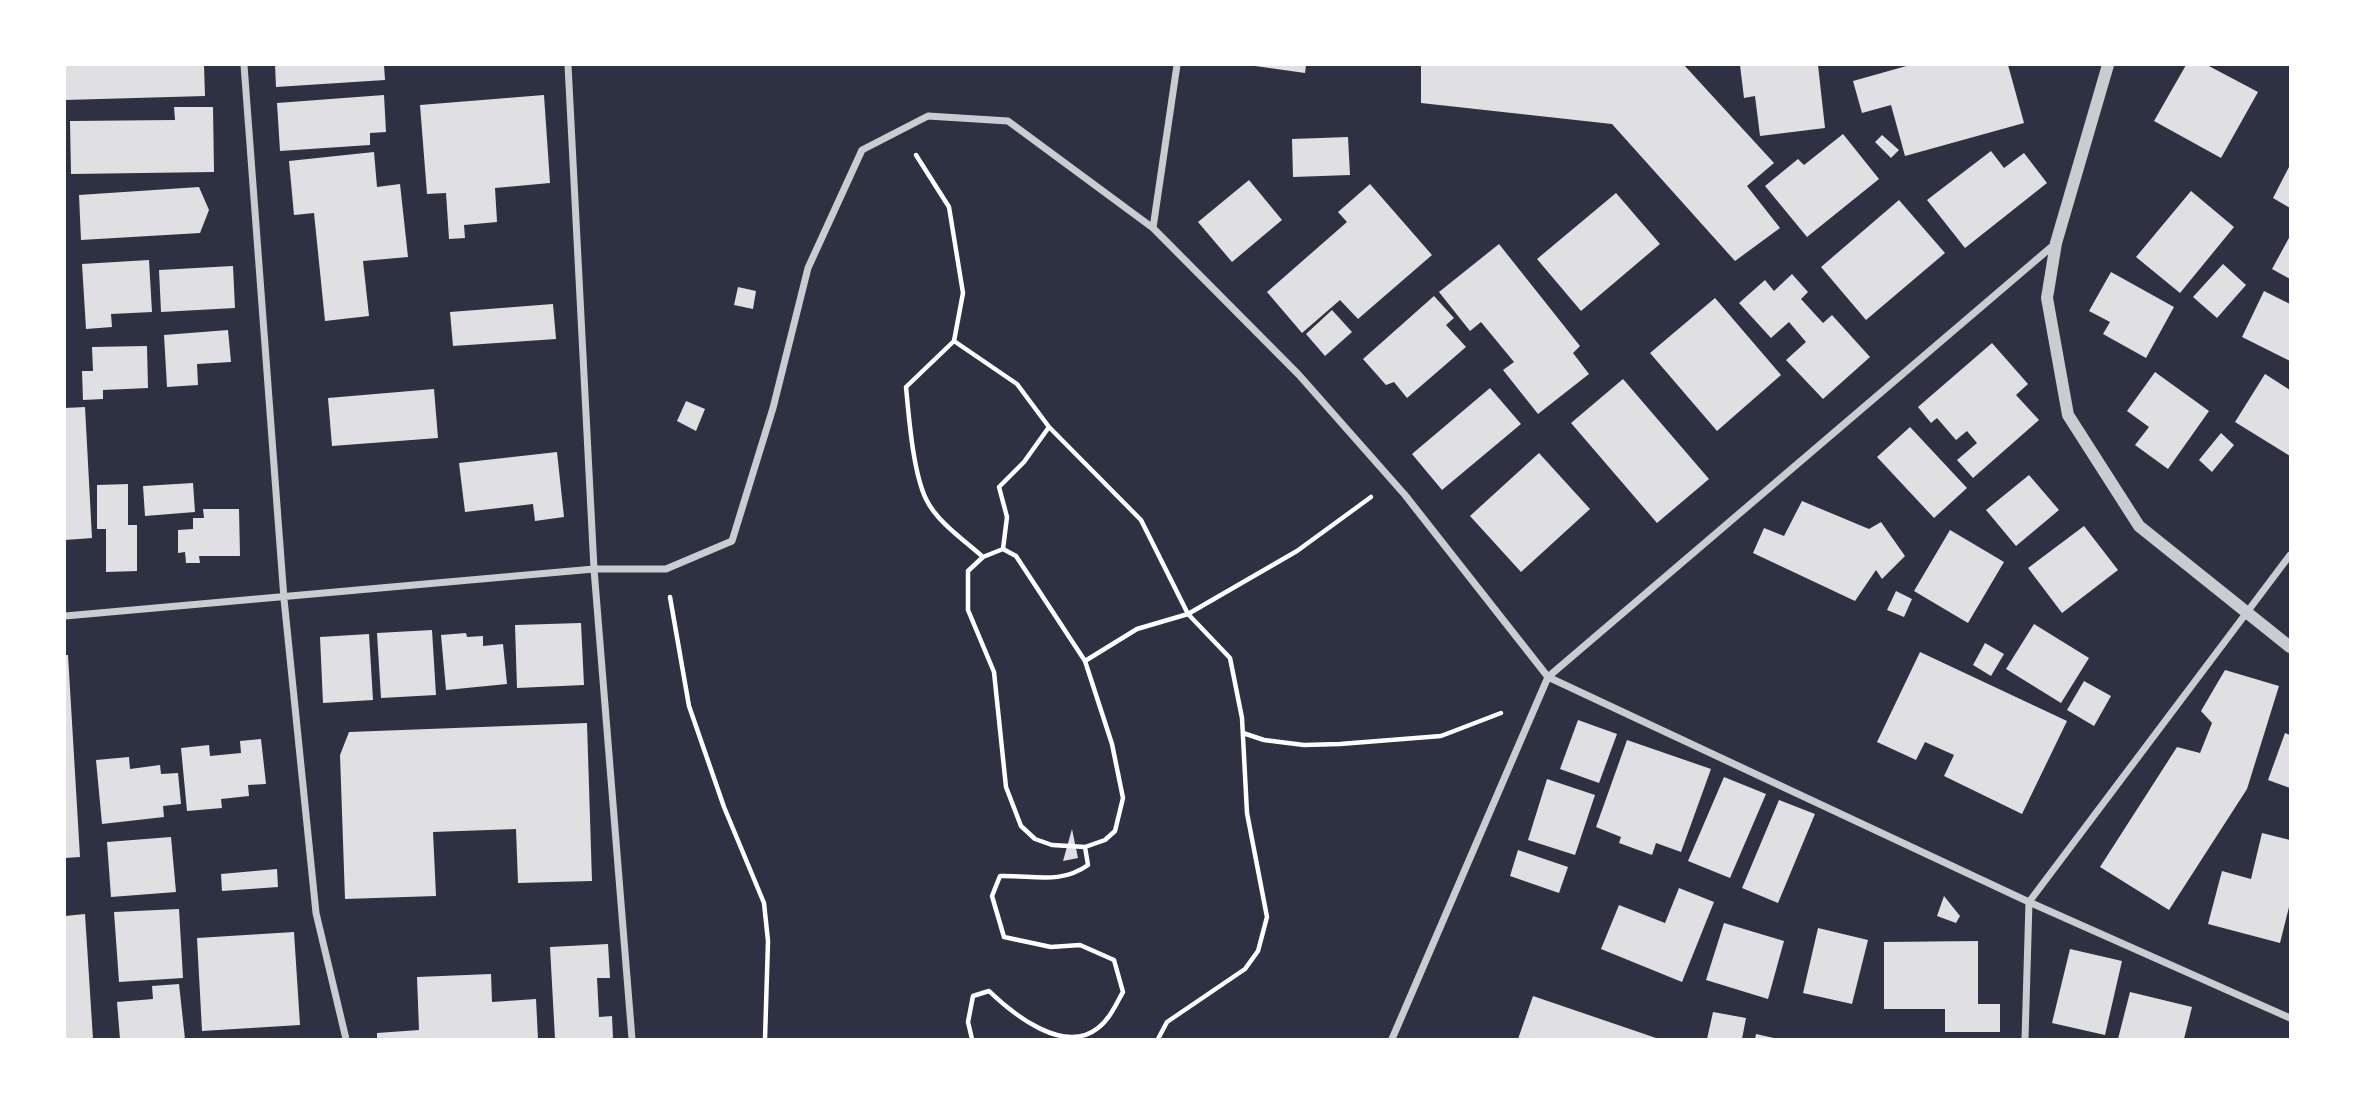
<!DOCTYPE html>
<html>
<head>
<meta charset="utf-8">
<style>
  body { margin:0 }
  #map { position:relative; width:2355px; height:1104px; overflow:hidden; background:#2d3142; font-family:"Archivo Narrow",sans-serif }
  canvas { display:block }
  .frame { position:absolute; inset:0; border:66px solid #fff; pointer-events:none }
</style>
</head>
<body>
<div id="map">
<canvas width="2355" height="1104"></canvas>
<div class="frame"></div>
</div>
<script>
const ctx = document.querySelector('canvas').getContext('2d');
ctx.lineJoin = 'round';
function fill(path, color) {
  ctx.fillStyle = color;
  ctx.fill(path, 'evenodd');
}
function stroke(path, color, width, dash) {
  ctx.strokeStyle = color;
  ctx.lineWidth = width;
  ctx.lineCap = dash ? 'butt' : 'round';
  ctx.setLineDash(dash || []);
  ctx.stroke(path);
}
fill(new Path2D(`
  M65 65H204L205 96 65 100Z
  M275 65H384L385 80 276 87Z
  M1248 65H1306L1305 73Z
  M1421 65H1684L1774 163 1747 186 1780 228 1735 261 1612 124 1421 103Z
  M1740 65H1818L1825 128 1760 136 1755 96 1744 98Z
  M1910 65H2008L2024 123 1905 156 1891 105 1862 113 1853 81Z
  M2186 65H2207L2258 92 2221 158 2154 121Z
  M384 95 386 132 370 133V145L280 151 277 103Z
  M544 95 550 183 495 188 497 222 464 225 465 238 449 239 446 193 427 194 420 105Z
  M174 107H213L214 172 71 174 70 121 175 120Z
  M1843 134 1879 179 1807 237 1765 186 1798 159 1804 165Z
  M1882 135 1899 150 1891 158 1875 142Z
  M1348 137 1350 175 1293 177 1292 139Z
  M1991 151 2004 168 2024 153 2047 183 1965 248 1927 200Z
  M374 152 377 187 400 184 408 257 363 261 369 316 325 321 314 213 294 215 289 161Z
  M2290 165V208L2273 198Z
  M1249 180 1282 220 1232 262 1198 222Z
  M1370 184 1432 255 1358 319 1340 300 1302 333 1267 292 1347 222 1338 212Z
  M199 187 209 210 200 233 81 240 79 195Z
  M2191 191 2234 227 2180 293 2136 257Z
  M1616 193 1660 244 1581 311 1537 259Z
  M1899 200 1945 253 1866 320 1821 267Z
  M2290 236V279L2272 269Z
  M1499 244 1580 346 1573 353 1589 374 1538 414 1503 370 1514 362 1481 322 1470 331 1439 292Z
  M149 260 152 312 111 314 112 327 86 329 82 264Z
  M2223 264 2246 285 2217 318 2193 297Z
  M233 266 235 308 161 312 159 270Z
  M2111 272 2174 307 2146 358 2103 334 2110 322 2089 311Z
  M1792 274 1808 292 1801 299 1823 323 1832 315 1870 357 1823 399 1786 360 1806 342 1789 322 1771 338 1739 303 1765 280 1774 291Z
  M738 287 756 291 753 309 734 305Z
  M2264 291 2290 304V361L2242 337Z
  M1434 296 1454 318 1446 325 1466 347 1407 398 1394 382 1386 385 1363 359Z
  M1715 298 1781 375 1717 431 1650 353Z
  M553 304 556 339 453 346 450 312Z
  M1332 310 1352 332 1325 356 1306 334Z
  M228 330 231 362 197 364 198 385 167 387 164 335Z
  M1992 343 2028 384 2016 395 2039 420 1973 478 1957 460 1977 443 1967 431 1956 440 1937 418 1931 423 1918 407Z
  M147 346 148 388 103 390V399L83 400 82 371H93L92 347Z
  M2155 372 2209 411 2168 469 2135 445 2149 427 2127 411Z
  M2265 374 2290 390V456L2235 422Z
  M1623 379 1709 479 1657 523 1571 423Z
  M1490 388 1521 424 1442 490 1412 454Z
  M434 389 438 438 332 446 328 398Z
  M686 401 705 409 696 431 677 421Z
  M85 407 92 538 65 540V408Z
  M1910 427 1967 488 1934 518 1877 457Z
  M2221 433 2234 445 2212 472 2199 460Z
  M557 452 564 517 535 521 533 504 465 512 459 463Z
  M1539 453 1590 509 1521 572 1470 516Z
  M2029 475 2059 510 2016 546 1986 510Z
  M193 483 195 512 145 516 143 486Z
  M128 484V525H137V571L106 572V529H97V485Z
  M1802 501 1869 529 1881 522 1905 556 1882 579 1876 570 1855 601 1753 553 1764 528 1784 536Z
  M203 509H239L240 556H199L200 563H186L185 552 178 553V530L193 529V518H204Z
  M2084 526 2118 570 2062 613 2028 568Z
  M1950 530 2004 562 1968 623 1914 591Z
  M1896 591 1912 599 1904 617 1887 610Z
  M581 623 584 685 517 688 515 625Z
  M2034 624 2089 658 2061 703 2006 669Z
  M432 630 436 695 381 698 377 633Z
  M466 633 467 637 483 636V646L503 644 507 684 446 690 441 635Z
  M369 634 373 700 323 703 320 637Z
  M1985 643 2004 654 1991 676 1973 665Z
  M1920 652 2067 721 2022 814 1944 776 1954 755 1925 742 1916 760 1877 742Z
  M65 655H68L80 857 65 858Z
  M2225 670 2279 686 2247 789 2169 910 2100 867 2177 747 2200 753 2212 723 2201 711Z
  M2084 681 2111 696 2094 726 2067 710Z
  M1578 720 1617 734 1599 783 1560 769Z
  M587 723 592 881 518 883 516 829 433 832 436 896 345 899 340 755 349 732Z
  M2285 733 2290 735V788L2268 780Z
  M261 739 266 784 248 785 249 796 221 799 222 808 187 811 181 748 209 745 210 756 241 753 240 741Z
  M1627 740 1711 769 1681 852 1656 843 1652 855 1619 843 1621 837 1596 827Z
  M129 757 130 769 160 765 161 774 178 773 181 804 163 806 164 817 102 824 96 760Z
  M1724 777 1766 794 1730 878 1688 861Z
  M1547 779 1595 795 1575 855 1528 840Z
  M1779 800 1815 814 1778 903 1742 888Z
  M1072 829 1078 858 1063 861Z
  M2262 833 2290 840V903L2280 943 2208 924 2222 871 2251 879Z
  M171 837 176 892 111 897 107 842Z
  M1518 850 1568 867 1559 893 1510 876Z
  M277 869 278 887 222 891 221 874Z
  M1679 888 1714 902 1682 982 1601 949 1619 905 1665 923Z
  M1944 896 1960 916 1956 923 1937 916Z
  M179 909 183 978 119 982 114 912Z
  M85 914 93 1039H65V916Z
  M1724 923 1784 941 1768 999 1706 980Z
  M1818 928 1868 940 1852 1004 1803 993Z
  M294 932 300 1025 202 1031 197 938Z
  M1978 941V1004H2000V1032H1945V1009H1884V942Z
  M608 944 610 978H597L599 1017 612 1016 613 1039H555L550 947Z
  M2070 949 2122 961 2105 1035 2052 1023Z
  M491 974 492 1002 536 999 538 1039H377V1033L419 1030 417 977Z
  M179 984 185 1039H120L117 1002 153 999 152 986Z
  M2130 992 2192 1007 2184 1039H2118Z
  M1533 996 1659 1039H1518Z
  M1713 1012 1746 1018 1742 1039H1707Z
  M1756 1034 1774 1038V1039H1755Z`), '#e0e0e3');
stroke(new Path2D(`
  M916 155 949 207 963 293 954 341 1017 384 1049 427 1141 520 1188 614 1230 658 1242 718 1247 813 1267 917 1258 951 1245 969 1167 1022 1158 1039
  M954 341 906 387C909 418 913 472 926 499 937 522 964 540 983 557
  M1003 549 1016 556 1085 661 1112 744 1123 798 1115 831 1105 840 1085 847 1052 845 1035 839 1021 826 1006 787 994 672 968 610V571L983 557Z
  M1003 549 1007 517 999 487 1024 462 1049 427
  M670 597 689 706 724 807 764 903 768 941 765 1039
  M1085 661 1137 629 1188 614 1297 551 1371 497
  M1243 733 1264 740 1304 745 1340 744 1441 736 1501 713
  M972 1039 968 1022 973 996 989 991C1014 1015 1064 1055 1098 1028 1110 1019 1116 1004 1123 992L1114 960 1080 945 1051 947 1004 937 992 896 1000 876C1033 875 1060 885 1088 865L1085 847`), '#fff', 4.5);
stroke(new Path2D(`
  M244 65 284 599 316 913 346 1039
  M568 65 594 569 632 1039
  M1177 65 1153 228 1299 375 1405 495 1548 677 2029 902 2290 1018
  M65 616 594 569H666L732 541 773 408 808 268 862 150 928 116 1008 121 1153 228
  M1392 1039 1548 677 2056 243
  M2025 1039 2029 902 2290 555`), '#caccd0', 7);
stroke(new Path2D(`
  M2108 65 2056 243 2047 298 2068 415 2139 526 2290 647`), '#caccd0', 12);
</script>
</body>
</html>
